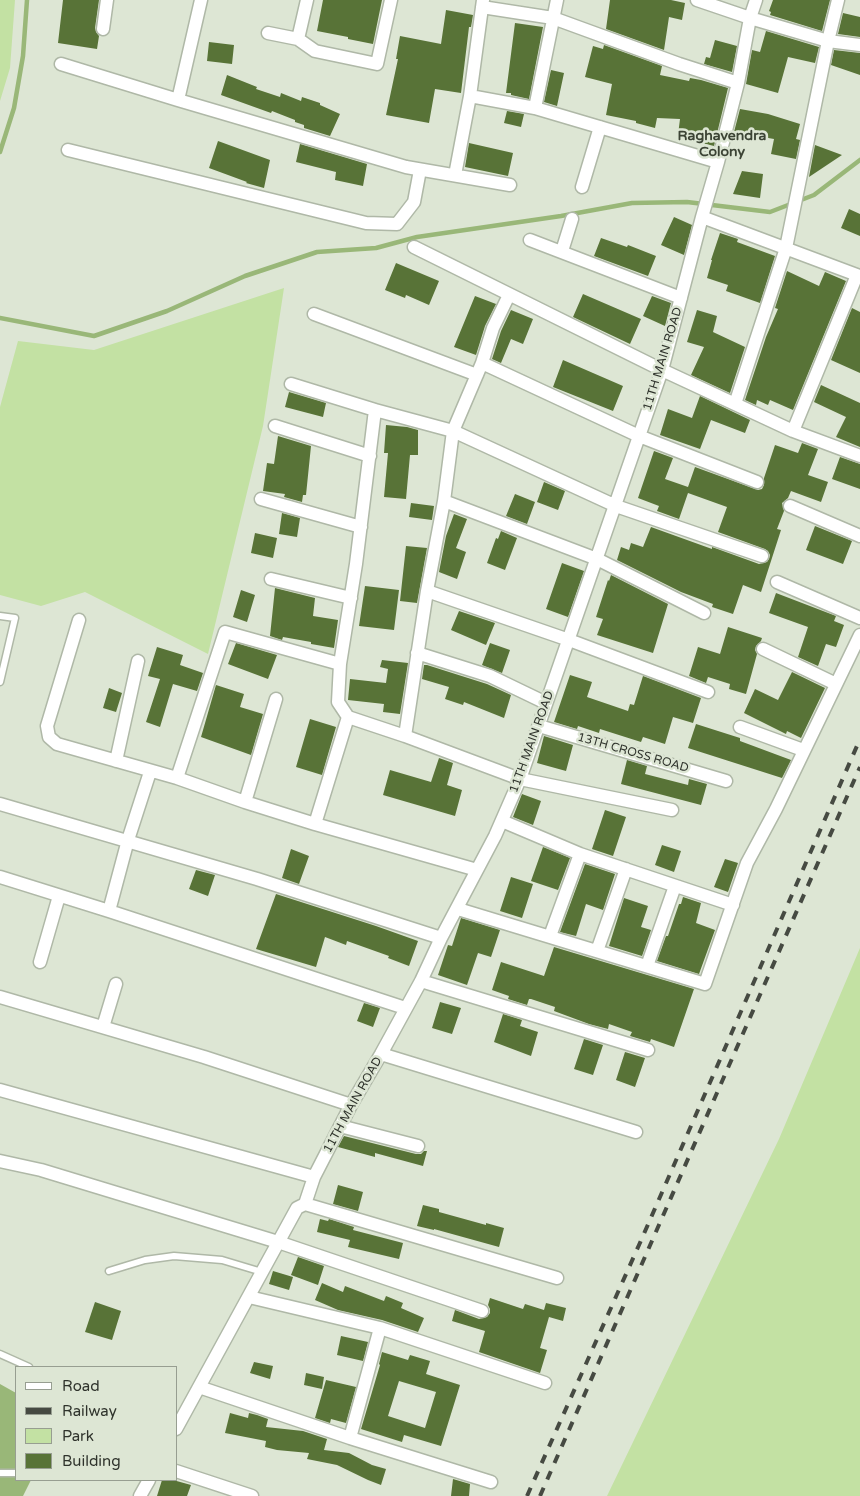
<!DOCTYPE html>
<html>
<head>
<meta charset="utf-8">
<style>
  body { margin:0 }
  #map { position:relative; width:860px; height:1496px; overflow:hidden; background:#dde6d4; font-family:"Varela Round",sans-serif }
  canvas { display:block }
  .legend { position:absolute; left:15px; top:1366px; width:162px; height:115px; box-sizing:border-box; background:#dde6d4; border:1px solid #979e91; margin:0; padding:6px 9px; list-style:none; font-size:15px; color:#2f332c }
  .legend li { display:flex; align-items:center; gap:10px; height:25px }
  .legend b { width:25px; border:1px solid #979e91 }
</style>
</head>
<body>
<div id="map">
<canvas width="860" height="1496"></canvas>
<ul class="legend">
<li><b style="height:6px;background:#fff"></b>Road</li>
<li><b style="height:6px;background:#464a42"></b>Railway</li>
<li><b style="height:14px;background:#c3e1a3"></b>Park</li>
<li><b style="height:14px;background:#587337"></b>Building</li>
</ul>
</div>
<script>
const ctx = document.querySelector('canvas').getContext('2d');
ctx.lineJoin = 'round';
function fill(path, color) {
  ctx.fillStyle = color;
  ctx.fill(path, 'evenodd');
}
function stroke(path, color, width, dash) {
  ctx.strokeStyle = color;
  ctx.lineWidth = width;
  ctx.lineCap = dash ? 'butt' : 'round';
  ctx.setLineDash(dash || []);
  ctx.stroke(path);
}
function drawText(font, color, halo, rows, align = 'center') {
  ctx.font = font + ' "Varela Round",sans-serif';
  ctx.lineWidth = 5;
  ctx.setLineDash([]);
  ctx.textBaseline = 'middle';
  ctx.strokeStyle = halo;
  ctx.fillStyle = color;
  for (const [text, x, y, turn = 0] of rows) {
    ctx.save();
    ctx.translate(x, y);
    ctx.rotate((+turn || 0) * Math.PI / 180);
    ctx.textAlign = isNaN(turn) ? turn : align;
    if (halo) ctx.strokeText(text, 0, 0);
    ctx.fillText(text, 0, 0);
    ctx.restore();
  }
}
fill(new Path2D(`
  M0 0H15L10 68 0 101Z
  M284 288 263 426 208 654 85 592 41 606 0 595V407L18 341 94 350Z
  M860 948V1496H607L779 1139Z`), '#c3e1a3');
fill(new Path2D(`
  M0 1384 16 1393V1480H31L23 1496H0Z`), '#99b778');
stroke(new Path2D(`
  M0 152 14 108 23 56 27 0
  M0 318 94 336 167 311 245 276 317 252 376 248 417 237 561 216 632 203 687 202 770 212 814 195 860 160`), '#99b778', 4.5);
fill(new Path2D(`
  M63 0H99L95 28 96 32 99 36 97 49 58 43Z
  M323 0H382L373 44 348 39V37L317 31Z
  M610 0H671L685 3 682 20 669 17 664 50 606 29Z
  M773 0H830L822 31 770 15 771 12 769 11Z
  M446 10 473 15 471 27H469L461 93 435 89 429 123 386 115 398 59H396L400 36 441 44Z
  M843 13 860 17V37L838 34Z
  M515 23 543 27 529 99 511 95V93H506Z
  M766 31 819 47 815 63 788 57 778 93 746 84 752 50 760 52Z
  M715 40 737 46 732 72 704 64 706 57 710 58Z
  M209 42 234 45 232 64 207 61Z
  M604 45 662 66 660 75 689 81 690 78 701 80 728 88 714 146 698 142 699 139 678 135 680 119 657 118 655 128 636 123V121L606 115 612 84 585 77 593 46 603 49Z
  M834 50 860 53V75L831 65Z
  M551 70 564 73 557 106 544 102Z
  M227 75 257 87 256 89 280 97 281 93 301 101 302 97 320 103V105L340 114 330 136 304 128V125L295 122V120L272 111 271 113 221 95Z
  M740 109 768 114 800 124 796 139 800 140 796 159 771 154 774 139 734 132Z
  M507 111 524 114 521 127 504 123Z
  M218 141 270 160 264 188 246 183 247 182 209 168Z
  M469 143 513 153 508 176 465 167Z
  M300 144 367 164 363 186 335 180 336 172 296 162Z
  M815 145 842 155 809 177Z
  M742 171 763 174 760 198 733 194Z
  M849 209 860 214V236L841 228Z
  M674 217 692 225 684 255 661 245Z
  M720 233 738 239 737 242 775 256 760 303 726 291 728 285 707 278 712 260H711Z
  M601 238 627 247 628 245 656 256 648 276 594 256Z
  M396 263 439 281 429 305 406 295 405 298 385 290Z
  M787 271 819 286 825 272 846 281 793 410 770 400 768 405 757 400 756 405 745 400 766 337 778 309 775 308Z
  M583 294 641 319 630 344 573 317Z
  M475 296 496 304 485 326 476 355 454 347Z
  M652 296 671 303 665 326 643 316Z
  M852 308 860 312V373L831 360Z
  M511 310 533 319 523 344 511 339 501 363 492 359 501 331Z
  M697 310 717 316 713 332 745 347 730 393 691 375 704 347 687 342Z
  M563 360 623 386 613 411 553 387Z
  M821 385 860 403V447L836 437 846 417 814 402Z
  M289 392 326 403 323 417 285 407Z
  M700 396 750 420 745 433 711 420 700 449 660 435 668 409 692 418Z
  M386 425 407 427 418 430V455H410L406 499 384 497 388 453H384Z
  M278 436 311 446 306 495H303L302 502 284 497 285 494 263 491 267 463 274 464Z
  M802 443 818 449 808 475 828 482 821 502 791 491 788 498 782 503 784 511 777 529 781 530 761 592 743 585 733 614 712 607 713 604 681 592 617 560 621 547 629 550 631 543 643 547 651 527 712 549V547L759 564 767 562 769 559 770 555 768 551 765 549 718 532 727 507 688 493 679 519 657 511 659 506 638 498 654 451 673 458 665 479 688 487 695 467 758 490 762 489 764 485V478L775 445 798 453Z
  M840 457 860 464V489L832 479Z
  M544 482 565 491 558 510 537 502Z
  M515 494 535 502 527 524 506 516Z
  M411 503 434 506 432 520 409 517Z
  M282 513 300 518 297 537 279 534Z
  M454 514 467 519 456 548 466 552 457 579 439 572 446 536Z
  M815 526 852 541 843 564 806 550Z
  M501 531 517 538 505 570 487 563 496 538 498 539Z
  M255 533 277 538 273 558 251 553Z
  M406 546 427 548 417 603 400 601Z
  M562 563 584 571 568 617 546 609Z
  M611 575 668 604 653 653 597 635 603 619 596 617 608 580 609 581Z
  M365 586 399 590 394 630 359 626Z
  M275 588 315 598 313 616 338 620 334 648 311 644V642L283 637 282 640 270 636Z
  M241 590 255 595 247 622 233 617Z
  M776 593 836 616 834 621 844 625 836 647 826 644 818 666 798 657 808 627 769 613Z
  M459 611 495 623 486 645 451 630Z
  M728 627 762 638 761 641 756 646 755 650 757 654 746 694 729 689 730 684 708 677 706 683 689 676 698 647 720 654Z
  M236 643 277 655 268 679 228 664Z
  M490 643 510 650 502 673 482 665Z
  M157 647 183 655 180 665 203 673 197 691 173 684 160 727 146 722 160 679 148 676Z
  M382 660 408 663 400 714 383 712 384 704 348 700 350 679 386 683 388 669 380 667Z
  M424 665H427L487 684 511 695 504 718 464 702 463 705 445 699 449 687 422 679Z
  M792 672 825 688 801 738 787 731 786 734 744 713 755 689 778 700Z
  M570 675 592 682 587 697 628 711 630 704 634 705 643 676 701 698 693 723 673 717 665 744 643 737 641 742 600 729 599 733 578 726 577 729 554 722Z
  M216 685 244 694 240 707 263 714 251 755 201 737Z
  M109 688 122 693 116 712 103 708Z
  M310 719 336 727 322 775 296 767Z
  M696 724 740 738V741L791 760 782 778 688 748Z
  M544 736 573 745 566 771 537 763Z
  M439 758 453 763 447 785 462 790 455 816 383 795 390 770 431 782Z
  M627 760 647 766 645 774 688 785 689 779 707 784 701 805 621 784Z
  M522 794 541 801 533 825 513 817Z
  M605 810 626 817 613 856 592 849Z
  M662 845 681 851 674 872 655 865Z
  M543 847 570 858 558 890 531 881Z
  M291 849 309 856 299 884 282 878Z
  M725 859 738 863 728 892 714 887Z
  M585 864 615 874 603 910 586 904 576 936 560 932Z
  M196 870 215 875 208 896 189 889Z
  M511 877 533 884 522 918 500 911Z
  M276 894 376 926 418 941 409 966 388 958 389 956 347 941 346 945 325 937 316 967 256 949Z
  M683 897 701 903 696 923 715 930 699 974 657 961 666 936H668L679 904H681Z
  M624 898 648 906 641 927 651 930 642 956 609 946Z
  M461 918 500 930 491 957 478 953 467 985 438 975 448 945 452 946Z
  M554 947 694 989 674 1047 651 1039 650 1042 630 1036 632 1032 609 1024 608 1029 589 1024 554 1011 555 1007 531 999H529L527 1005 508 999 509 996 492 990 501 962 544 976Z
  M440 1002 461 1008 452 1034 432 1028Z
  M364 1003 380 1008 373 1027 357 1021Z
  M503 1014 522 1020 520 1026 538 1032 531 1056 494 1042Z
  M584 1039 603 1045 593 1075 574 1069Z
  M625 1052 645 1058 635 1087 616 1080Z
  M344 1136 416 1154H421L424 1151H427L423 1166 375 1153V1157L338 1147Z
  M338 1185 363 1192 358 1211 333 1204Z
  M423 1205 439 1209V1212L486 1225V1223L504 1228 499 1247 434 1229V1230L417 1226Z
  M320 1219 328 1221 329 1219 354 1227 353 1230 403 1243 399 1259 348 1247 350 1240 317 1232Z
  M298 1257 324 1266 318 1285 291 1275Z
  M273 1271 293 1277 289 1290 269 1284Z
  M322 1283 343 1292 345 1286 384 1301 386 1296 403 1303 401 1308 424 1318 418 1332 382 1320 338 1310 315 1300Z
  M490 1298 523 1309 525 1304 544 1310 546 1303 566 1308 563 1321 549 1317 540 1348 547 1350 540 1373 479 1352 485 1331 452 1321 455 1310 479 1319 487 1317 490 1313V1309L488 1305Z
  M95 1302 121 1311 112 1340 85 1332Z
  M341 1336 368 1342 363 1361 337 1355Z
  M382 1352 408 1360 410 1355 430 1361 426 1374 460 1385 441 1446 404 1435 402 1442 361 1429 380 1365 379 1364ZM399 1381 436 1392 425 1428 388 1416Z
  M254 1362 273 1366 270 1379 250 1373Z
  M306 1373 324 1377 322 1389 304 1385Z
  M326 1380 356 1387 346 1423 331 1419 330 1423 315 1418Z
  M230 1413 248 1418 249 1413 257 1415 268 1419 266 1427 303 1431 327 1439 324 1450 349 1453 372 1465 386 1469 381 1485 368 1480 337 1465 307 1459 309 1453 277 1450 265 1447 266 1441 225 1433Z
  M453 1479 470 1484 469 1496H451Z
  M162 1480H173L191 1485 187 1496H157Z`), '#587337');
const lane = new Path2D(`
  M0 616 15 618 0 682
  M109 1271 145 1260 174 1256 222 1260 262 1272
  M0 1354 29 1367
  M0 1473H16`);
const street = new Path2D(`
  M307 0 298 39 315 51 377 64 391 0
  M697 0 750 18 828 41 860 45
  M482 7 553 18 679 64 738 83
  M103 29 107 0
  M268 33 298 39
  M61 64 178 100 406 167 510 185
  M470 96 535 108 718 162
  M178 100 201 0
  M535 108 557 0
  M68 150 366 223 397 224 414 202 420 170
  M455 175 470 96 483 0
  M582 187 600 127
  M702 217 857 275 793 431
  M530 240 681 298
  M414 247 662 370 793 431 860 456
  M562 251 572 219
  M314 314 477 375
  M482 363 639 436 757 482
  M291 384 375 410
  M735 404 786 248 828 41 838 0
  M275 426 370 456
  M261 499 361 527
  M444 501 597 559 704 613
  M790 506 860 536
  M271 579 351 598
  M777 582 860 618
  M427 591 569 640 708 692
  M79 620 47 726 49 737 57 744 177 778 245 802 315 824 477 870
  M763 649 836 684
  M417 653 490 676 546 703
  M539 726 726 781
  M740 727 803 750
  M405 736 427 591 444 501 453 431 482 363 493 328 509 295
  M116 761 138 661
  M177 778 225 632 340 664
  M245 802 276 699
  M0 804 257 879 441 938
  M672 810 520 779 405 736 348 717 338 702 340 664 356 564 375 410 453 431 616 506 762 556
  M502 821 580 854 733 905
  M315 824 348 717
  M0 877 109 911 405 1008
  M458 909 705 984 747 863 776 809 860 635
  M109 911 128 840 150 772
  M550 936 580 854
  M597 951 626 869
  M40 962 59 896
  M647 966 675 886
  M421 981 648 1050
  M0 997 204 1057 351 1105
  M103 1027 116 984
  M381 1054 636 1132
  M0 1090 314 1177
  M340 1126 418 1146
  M0 1161 41 1170 278 1242 482 1311
  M305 1204 557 1278
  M249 1297 380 1328 545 1383
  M199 1387 350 1438 491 1482
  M176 1429 297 1208 305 1204 314 1177 351 1105 381 1054 421 981 441 938 495 836 520 779 662 370 702 217 718 162 738 83 750 18 756 0
  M350 1438 380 1328
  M176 1471 252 1496
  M140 1496 149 1480`);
stroke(lane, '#afb8a7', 9);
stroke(street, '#afb8a7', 15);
stroke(lane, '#fff', 6);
stroke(street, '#fff', 12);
stroke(new Path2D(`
  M527 1496 639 1245 860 739
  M540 1496 860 767`), '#464a42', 4, [9, 9]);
drawText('12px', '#2f332c', '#dde6d4', [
  ["11TH MAIN ROAD",663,359,-73],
  ["11TH MAIN ROAD",532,742,-70],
  ["13TH CROSS ROAD",633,753,16],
  ["11TH MAIN ROAD",353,1105,-61]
]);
drawText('bold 14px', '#3c4435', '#dde6d4', [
  ["Raghavendra",722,136],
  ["Colony",722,152]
]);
</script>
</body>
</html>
